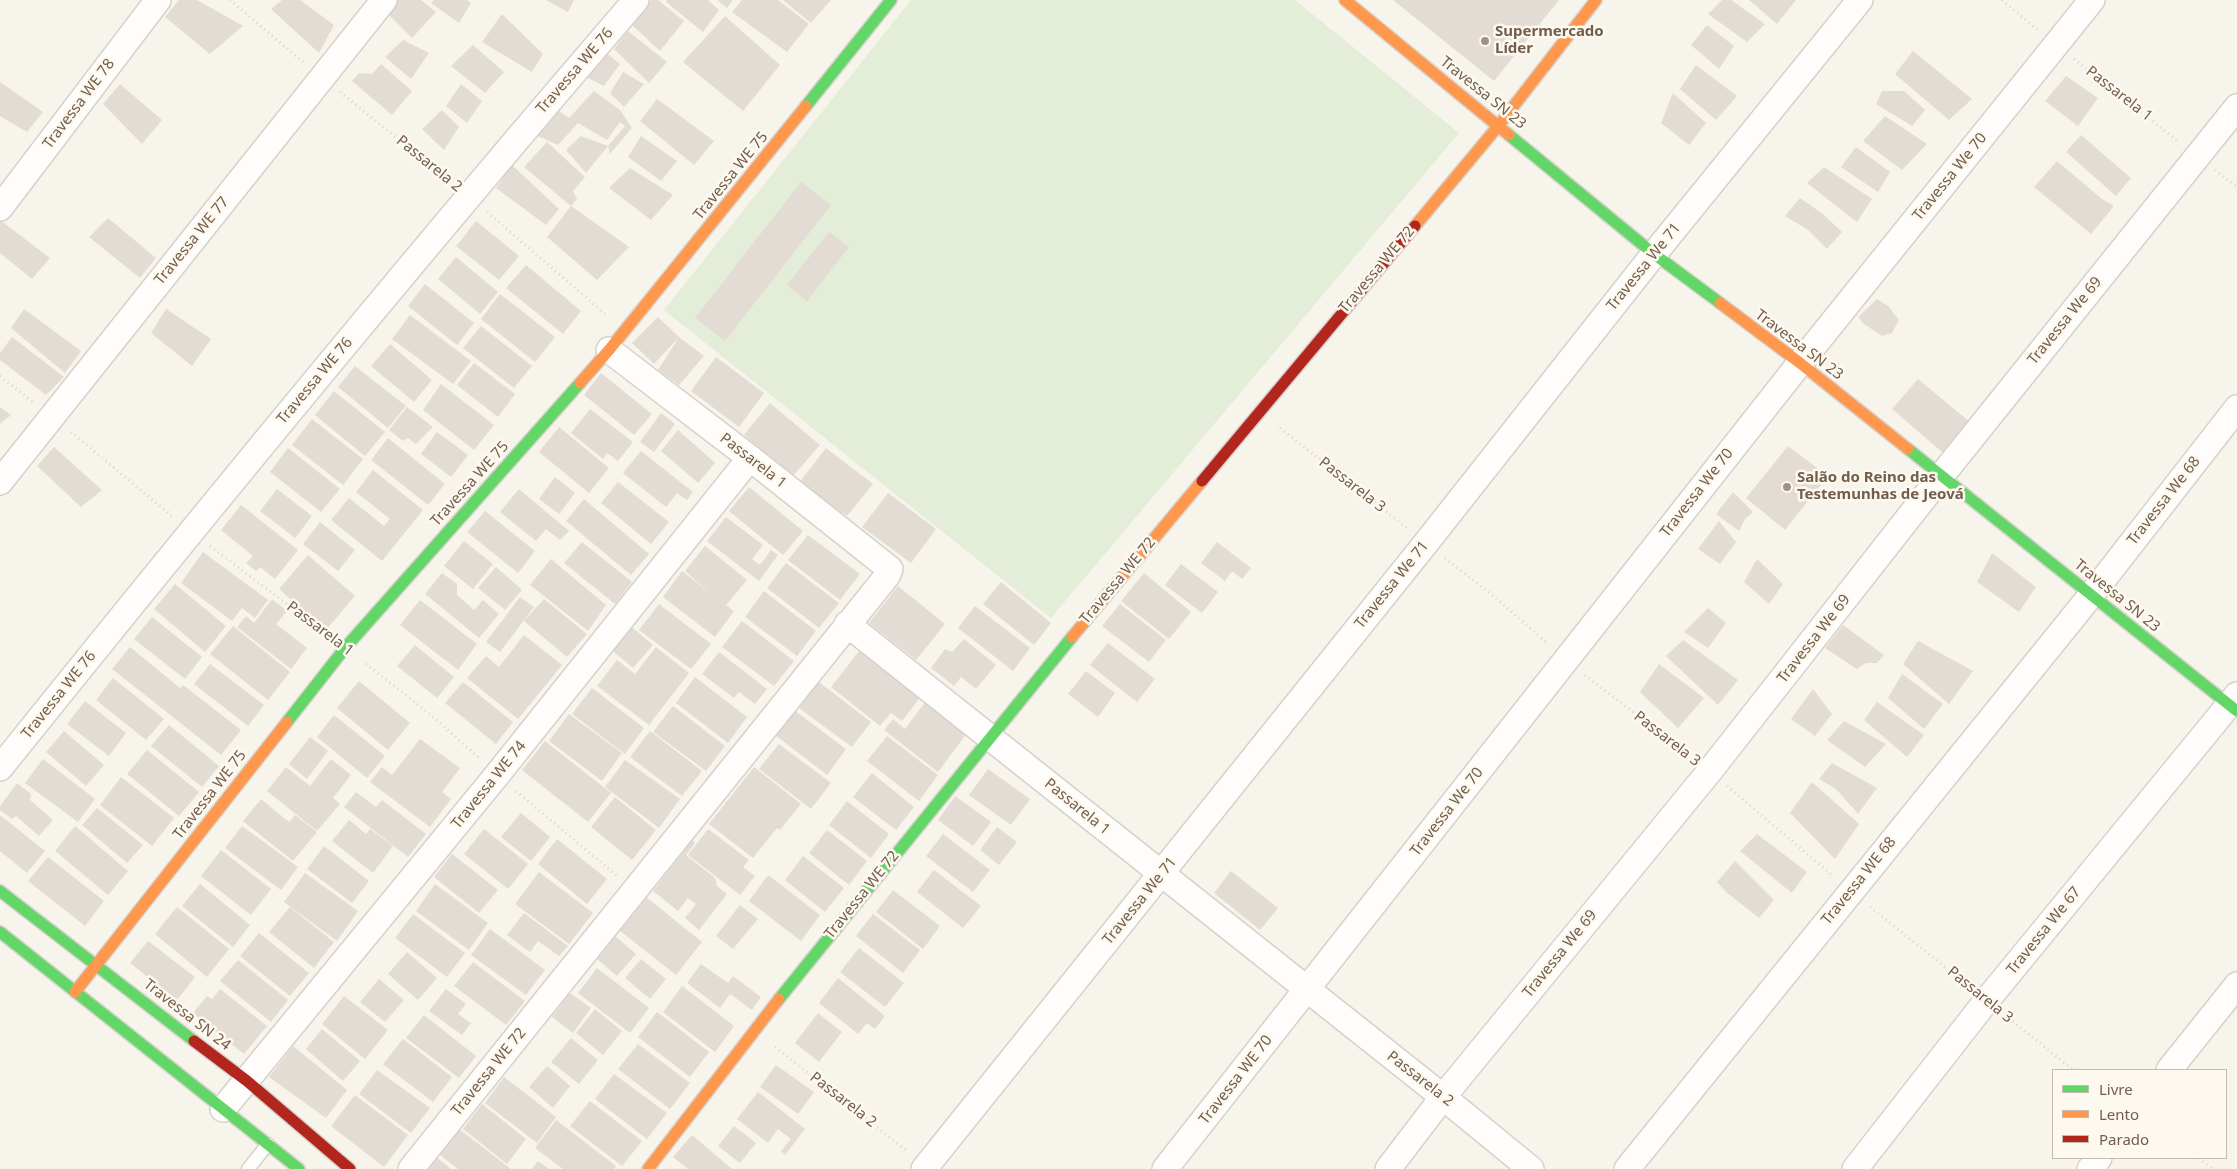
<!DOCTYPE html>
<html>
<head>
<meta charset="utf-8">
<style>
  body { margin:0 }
  #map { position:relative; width:2237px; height:1169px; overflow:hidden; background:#f7f4ec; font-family:"Noto Sans",sans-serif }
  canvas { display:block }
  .legend { position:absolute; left:2052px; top:1069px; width:175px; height:90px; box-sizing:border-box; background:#fef9ef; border:1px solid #c6bbaf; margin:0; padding:6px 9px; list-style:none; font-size:15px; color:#735d4e }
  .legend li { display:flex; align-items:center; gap:10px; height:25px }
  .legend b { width:25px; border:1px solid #c6bbaf }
</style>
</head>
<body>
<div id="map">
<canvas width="2237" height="1169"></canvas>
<ul class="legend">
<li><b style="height:6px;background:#63d668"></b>Livre</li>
<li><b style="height:6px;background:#ff974d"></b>Lento</li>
<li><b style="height:6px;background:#b3261e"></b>Parado</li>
</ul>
</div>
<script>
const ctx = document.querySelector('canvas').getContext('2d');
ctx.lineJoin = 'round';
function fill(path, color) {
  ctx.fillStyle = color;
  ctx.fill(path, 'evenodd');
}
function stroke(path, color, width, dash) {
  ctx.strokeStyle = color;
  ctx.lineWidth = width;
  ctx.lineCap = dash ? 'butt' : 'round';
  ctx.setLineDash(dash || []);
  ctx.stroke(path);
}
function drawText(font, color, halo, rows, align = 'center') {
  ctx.font = font + ' "Noto Sans",sans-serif';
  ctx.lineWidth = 5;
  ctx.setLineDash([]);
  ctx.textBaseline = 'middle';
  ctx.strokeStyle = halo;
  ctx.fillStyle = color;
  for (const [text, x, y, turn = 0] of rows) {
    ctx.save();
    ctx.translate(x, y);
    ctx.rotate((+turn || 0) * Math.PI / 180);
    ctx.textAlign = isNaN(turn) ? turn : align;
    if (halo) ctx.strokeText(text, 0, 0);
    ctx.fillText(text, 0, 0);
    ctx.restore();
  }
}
fill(new Path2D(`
  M911 0H1295L1459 133 1051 618 664 310Z`), '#e3edd8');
fill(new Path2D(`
  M179 0H197L243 26 210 54 165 17Z
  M282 0H300L334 25 319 53 271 9Z
  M397 0H421L436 12 412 38 385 11Z
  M434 0H467L471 3 459 23 431 3Z
  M546 0H574L568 12Z
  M651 0H658L684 21 660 51 632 25Z
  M667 0H708L719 10 703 32 666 2Z
  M717 0H733L727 8Z
  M742 0H778L809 24 787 52 732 12Z
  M783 0H831L811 23Z
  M1393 0H1559L1494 81Z
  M1722 0H1731L1765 24 1747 42 1708 14Z
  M1749 0H1796L1777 24Z
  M502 14 543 54 532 72 482 42Z
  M725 16 780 65 743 111 683 62Z
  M1707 25 1734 46 1719 69 1691 45Z
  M628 31 667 62 649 83 614 49Z
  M403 40 429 53 411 79 385 57Z
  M473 45 504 72 485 93 451 66Z
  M603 50 620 64 604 86 582 75Z
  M1913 51 1972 99 1949 120 1895 74Z
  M381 64 412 91 392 115 352 81 359 73 372 74Z
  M1696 65 1737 96 1716 120 1680 89Z
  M623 72 644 84 624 107 610 93Z
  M2066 76 2098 98 2078 126 2045 101Z
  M0 82 43 112 27 132 0 116Z
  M120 84 162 120 142 144 103 104Z
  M461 84 482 101 467 123 446 106Z
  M594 91 620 110 632 128 610 154 608 146 625 126 620 122 607 140 578 123 558 145 533 134 553 107 569 118Z
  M1882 91H1904L1925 110 1912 126 1876 104Z
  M1673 93 1706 123 1689 145 1661 123Z
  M657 99 714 141 694 165 640 121Z
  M442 110 459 127 444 150 422 129Z
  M1885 116 1927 144 1902 170 1863 141Z
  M2081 135 2131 178 2116 196 2066 152Z
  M581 136 608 146 586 173 566 150Z
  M641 136 677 161 661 181 628 157Z
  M547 142 585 177 573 191 577 199 571 206 524 167Z
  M1856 147 1890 172 1878 192 1841 167Z
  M2057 161 2102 199 2114 206 2091 234 2034 187Z
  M512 165 559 209 546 225 496 188Z
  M1824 167 1872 199 1857 222 1807 183Z
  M630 168 673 195 651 220 609 188Z
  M801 182 831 205 725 341 695 318Z
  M1800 198 1823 214 1842 232 1827 249 1808 230 1785 216Z
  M571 206 629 247 597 280 547 237Z
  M108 218 156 258 140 278 89 237Z
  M0 220 50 258 32 279 0 253Z
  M476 221 519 256 499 280 456 246Z
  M829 232 849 247 807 301 787 285Z
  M456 257 498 292 480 314 438 279Z
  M526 265 581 311 563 334 506 288Z
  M425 284 474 323 457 345 408 306Z
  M500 294 555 337 535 362 481 319Z
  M1877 299 1888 306 1899 320 1892 333 1882 336 1864 324 1858 317Z
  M24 309 81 351 65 373 11 328Z
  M166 309 211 339 192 366 151 333Z
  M410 315 471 361 453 384 392 339Z
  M658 317 679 337 654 364 632 343Z
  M481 326 532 366 514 388 463 348Z
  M12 337 64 377 46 395 0 360V353Z
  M679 337 704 356 679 385 658 370Z
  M390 344 432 380 414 402 371 366Z
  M716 357 764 393 739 427 691 391Z
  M474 363 515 394 498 417 457 385Z
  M355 366 406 406 388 428 338 387Z
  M601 373 652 414 634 435 584 395Z
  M1918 379 1977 428 1950 459 1892 409Z
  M441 384 494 425 474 450 423 410Z
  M334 391 385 432 365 456 315 415Z
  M770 403 820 445 793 476 744 435Z
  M0 407 11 415 0 424Z
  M407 407 433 427 416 444 408 438 403 441 389 430Z
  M590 409 633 442 618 461 607 453 603 459 571 433Z
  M661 413 675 424 654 452 640 442Z
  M312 419 363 459 343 485 292 445Z
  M559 427 609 468 589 493 539 452Z
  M678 430 715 463 698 483 661 451Z
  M437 432 468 455 451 477 421 454Z
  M388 438 445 484 428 505 371 460Z
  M1788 446 1828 476 1785 530 1746 498Z
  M54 447 102 490 81 507 37 466Z
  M288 448 340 489 321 512 270 472Z
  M826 448 873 484 847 516 799 483Z
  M641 451 693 492 687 500 677 493 666 507 623 473Z
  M373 470 423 510 382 561 331 520 349 498 384 526 390 519 356 492Z
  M555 477 575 493 559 514 539 499Z
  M618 482 669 522 651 544 601 503Z
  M749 487 803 531 783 555 729 511Z
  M277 489 312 516 295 538 260 511Z
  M519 489 569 531 560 540 546 529 536 541 500 512Z
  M1733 492 1753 512 1745 519 1739 531 1716 514Z
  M888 493 936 529 911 563 862 527Z
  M584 499 649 554 631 575 566 521Z
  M241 505 298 550 275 579 260 567 256 571 246 563 253 556 221 530Z
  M485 511 535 551 518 573 467 532Z
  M726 517 763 545 752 559 760 565 771 550 778 555 759 581 707 541Z
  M1719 521 1736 542 1720 564 1698 549Z
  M320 522 355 550 338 571 303 544Z
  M808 535 860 574 840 600 788 560Z
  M464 541 493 564 473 589 444 566Z
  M582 542 632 582 615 604 564 563Z
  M1217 542 1251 568 1242 579 1232 571 1225 581 1201 563Z
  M705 546 747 580 726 605 734 611 715 637 663 597 682 571 710 593 685 571Z
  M203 552 268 600 255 618 242 608 232 621 181 583Z
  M1992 553 2036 587 2019 612 1977 582Z
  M308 555 355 596 326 630 279 589Z
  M551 559 606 605 588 631 530 585Z
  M1757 559 1783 584 1769 604 1744 582Z
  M786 563 839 603 819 628 767 588Z
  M1181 564 1218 592 1202 613 1165 585Z
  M496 567 522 590 505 610 478 588Z
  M442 573 457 584V595L474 610 483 600 499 614 479 638 425 594Z
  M1144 573 1191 612 1169 639 1121 601Z
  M1001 582 1051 623 1034 645 983 604Z
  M175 584 226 626 205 652 154 609Z
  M898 586 945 624 916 660 869 623Z
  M764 591 816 631 797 656 745 617Z
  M520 597 534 607 500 652 486 642Z
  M272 599 287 611 276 624 307 648 291 669 237 627 246 616 254 623Z
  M544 599 587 634 567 657 524 621Z
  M420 600 477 644 458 670 400 625Z
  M659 604 711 644 691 669 639 630Z
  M1120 604 1166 640 1149 662 1102 626Z
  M975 606 1030 648 1013 671 958 628Z
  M1708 608 1726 623 1708 648 1684 632Z
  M152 617 202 657 185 679 134 639Z
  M742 621 794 661 774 686 722 647Z
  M628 624 653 645 633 668 608 647Z
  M1843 625 1884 655 1877 663H1866L1857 669 1825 648Z
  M233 626 290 672 268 700 210 654Z
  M524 635 562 665 518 719 467 678 486 656 499 667Z
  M964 639 996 665 976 689 961 677 954 686 931 668 945 649 952 652Z
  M1683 640 1738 680 1718 705 1666 656Z
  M1918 641 1973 671 1949 704 1903 664Z
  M1108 643 1155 679 1137 702 1090 665Z
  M415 645 454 677 437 698 397 666Z
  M130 647 180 688 183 685 241 730 221 755 112 669Z
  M656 647 689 673 649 725 597 686 617 660 635 674Z
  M860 650 920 698 902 721 891 713 880 726 831 687Z
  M719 652 767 689 755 704 739 692 734 698 702 674Z
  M210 664 264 705 248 726 194 684Z
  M1659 664 1704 698 1678 728 1640 692Z
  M1086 671 1115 693 1098 717 1068 694Z
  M1902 674 1943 704 1924 729 1888 698Z
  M695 677 747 717 728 743 676 703Z
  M113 678 164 719 146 740 96 700Z
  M359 681 410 723 388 750 337 708Z
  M463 682 513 722 496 744 445 703Z
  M819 682 871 722 852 747 799 708Z
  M592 688 644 728 625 754 572 714Z
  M1813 689 1832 714 1815 736 1791 719Z
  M85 701 126 733 109 756 67 724Z
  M926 701 967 733 938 772 884 730 893 719 905 729Z
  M1877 702 1924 735 1907 757 1864 720Z
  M673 706 725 746 706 771 653 732Z
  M794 710 846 749 827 775 775 735Z
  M569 714 622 753 602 781 549 741Z
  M334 715 385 756 367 778 317 737Z
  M1844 721 1886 744 1865 767 1827 740Z
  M169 725 219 766 202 787 151 746Z
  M64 731 104 765 86 786 46 752Z
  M650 731 702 771 682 796 630 757Z
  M887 736 938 775 919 801 867 761Z
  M310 737 328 751 307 779 289 764Z
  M420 739 460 768 442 792 451 799 430 827 370 782 382 767 392 775Z
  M545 741 611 793 588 822 522 770Z
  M779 744 831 783 811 809 759 769Z
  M147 750 199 792 179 816 127 774Z
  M43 759 95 799 78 822 25 783Z
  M331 759 351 775 333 798 340 804 317 831 267 791 286 767 310 786Z
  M625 760 680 799 659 828 605 787Z
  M1832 763 1877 788 1858 814 1836 789 1819 779Z
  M754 767 801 804 780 830 777 828 753 858 709 824Z
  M988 769 1030 799 1011 825 969 795Z
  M872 773 914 807 896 830 853 797Z
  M121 777 174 818 152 846 100 805Z
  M1812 782 1859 824 1835 859 1790 813Z
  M17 783 31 794 30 800 53 820 39 836 16 816 12 819 0 810V806Z
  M356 792 376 807 382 800 426 834 408 857 344 807Z
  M955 796 991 822 973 846 938 820Z
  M615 797 656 830 632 860 591 827Z
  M261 799 289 822 295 815 317 832 293 861 243 821Z
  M847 801 889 834 871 858 829 825Z
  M97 808 143 845 127 863 82 825Z
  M521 813 550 837 531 861 501 837Z
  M0 815 45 851 27 873 0 851Z
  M349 820 366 834 370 829 393 846 373 873 332 841Z
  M75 826 128 871 108 895 55 851Z
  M242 826 298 867 281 890 225 848Z
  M997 827 1017 842 999 865 980 850Z
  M484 829 528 864 508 889 464 854Z
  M708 829 749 860 743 867 755 876 740 895 688 855Z
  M827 830 867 861 849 885 809 853Z
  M943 834 990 870 973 892 926 856Z
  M1757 834 1807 872 1792 893 1740 851Z
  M557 839 607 879 587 904 538 864Z
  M692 840 695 843 686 855 715 878 717 886 727 894 699 930 685 918 696 904 688 898 678 911 653 891Z
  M324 846 369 881 352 903 307 869Z
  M221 850 271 889 251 915 201 876Z
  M452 854 498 890 479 913 434 877Z
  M803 856 844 888 825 912 785 880Z
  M48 857 104 901 85 926 28 881Z
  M1735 861 1774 900 1759 918 1726 892 1717 882Z
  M934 870 981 906 963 928 917 892Z
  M1231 871 1278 908 1260 930 1214 893Z
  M539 872 593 913 569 944 515 904Z
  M305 873 358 911 337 941 284 902Z
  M768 875 820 915 801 941 749 901Z
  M200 884 250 925 233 947 182 906Z
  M435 884 488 923 469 950 416 911Z
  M893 890 940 926 923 949 876 912Z
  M646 897 702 942 676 975 619 930Z
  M740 905 758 919 733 949 716 936Z
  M177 907 229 949 207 977 155 934Z
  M290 907 334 942 314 968 269 932Z
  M524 913 568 946 559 956 538 941 530 952 507 935Z
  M413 914 465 953 447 977 395 938Z
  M873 914 920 950 903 973 856 936Z
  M490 929 545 970 526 995 471 955Z
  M259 933 309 973 290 996 240 956Z
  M615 936 636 954 617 976 596 958Z
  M148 941 195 977 177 1000 130 963Z
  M859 948 904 983 885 1007 840 972Z
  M407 952 437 978 418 1000 388 974Z
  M641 959 666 979 650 999 625 978Z
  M238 960 288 1000 271 1022 220 981Z
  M473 962 525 1001 506 1025 454 986Z
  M701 964 728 983 733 976 761 997 752 1010 730 994 720 1008 687 983Z
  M597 968 649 1008 630 1033 578 993Z
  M838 978 885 1016 875 1029 867 1023 858 1034 819 1003Z
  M379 979 404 1000 385 1022 360 1002Z
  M682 986 734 1026 715 1052 663 1012Z
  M220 989 267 1026 244 1054 193 1013 207 996 212 999Z
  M446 989 466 1004 458 1014 471 1023 462 1035 429 1011Z
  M570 993 591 1008 573 1033 552 1017Z
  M344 996 388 1030 365 1059 322 1024Z
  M595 1009 622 1031 603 1055 576 1033Z
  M657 1012 709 1052 690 1077 638 1037Z
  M818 1013 842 1032 819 1062 795 1043Z
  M424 1015 476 1056 459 1078 406 1038Z
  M322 1029 360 1061 343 1081 306 1049Z
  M571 1038 598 1060 579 1084 551 1062Z
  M403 1039 452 1077 433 1102 383 1064Z
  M638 1044 690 1083 670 1109 618 1069Z
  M293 1046 347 1090 326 1118 269 1077Z
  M776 1065 814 1092 798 1114 760 1087Z
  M547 1066 570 1086 553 1108 529 1087Z
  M377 1070 430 1108 411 1133 359 1094Z
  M614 1074 667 1113 647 1139 595 1099Z
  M504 1077 556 1117 537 1143 485 1103Z
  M758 1092 805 1129 785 1155 781 1151 791 1139 778 1129 768 1143 737 1119Z
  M355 1095 408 1135 384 1167 331 1126Z
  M590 1101 642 1141 622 1166 570 1126Z
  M482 1104 526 1139 507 1164 463 1129Z
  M556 1120 616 1166 614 1169H563L535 1148Z
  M734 1126 756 1143 740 1163 718 1146Z
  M459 1129 511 1169H458L440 1155Z
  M692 1135 732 1169H688L673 1157Z
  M435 1156 451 1169H423Z
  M538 1161 549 1169H532Z`), '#e3dcd4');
const lane = new Path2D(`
  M248 1169 268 1144`);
const street = new Path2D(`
  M0 208 158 0
  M0 482 384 0
  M847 624 1443 1097 1531 1169
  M0 768C208 509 419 252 636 0
  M2169 1070 2237 985
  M223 1109 497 775 750 458
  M411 1169 887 576 890 569 750 458 609 350
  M924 1169 1426 543 1654 254 1860 0
  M1165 1169 1800 363 2092 0
  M1388 1169 1443 1097 1709 772 1942 475 2237 107
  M1627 1169 2092 594 2237 408
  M1855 1169 1987 1000 2237 695
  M2090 1169 2099 1158`);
const fast = new Path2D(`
  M806 106 891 0
  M1509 135 1654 254 1720 303
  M1908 449 2237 711
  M287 722 345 648 580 383
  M0 891 194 1041
  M0 932 299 1169
  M779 999 1072 637`);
const slow = new Path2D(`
  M1345 0 1509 135
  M1415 226 1499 125 1596 0
  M1720 303 1800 363 1908 449
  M580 383 609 350 806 106
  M1072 637 1202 481
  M75 992 287 722
  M648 1169 779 999`);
const jam = new Path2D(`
  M1202 481 1415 226
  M194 1041 247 1081 350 1169`);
stroke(lane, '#d6d1ca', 15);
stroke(street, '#d6d1ca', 28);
stroke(fast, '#d6d1ca', 14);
stroke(slow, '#d6d1ca', 14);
stroke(jam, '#d6d1ca', 14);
stroke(new Path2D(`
  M230 0 304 63
  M2002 0 2038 30
  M2074 59 2179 142
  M340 92 450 181
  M2215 170 2237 187
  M487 212 605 314
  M0 376 33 402
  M1280 428 1407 528
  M71 432 172 516
  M210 546 325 633
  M1445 558 1497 599 1548 644
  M366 664 430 714 480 759
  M1585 675 1691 757
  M1727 786 1833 876
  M516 791 617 876
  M1870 907 1969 986
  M2005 1015 2073 1070
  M775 1047 907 1151
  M2199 1158 2213 1169`), '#d9d4cf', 3, [1, 4]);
stroke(lane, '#fefdfc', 12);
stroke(street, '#fefdfc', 25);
stroke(fast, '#63d668', 11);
stroke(slow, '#ff974d', 11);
stroke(jam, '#b3261e', 11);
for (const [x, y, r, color] of [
  [1485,41,5,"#a19285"],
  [1787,487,5,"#a19285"]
]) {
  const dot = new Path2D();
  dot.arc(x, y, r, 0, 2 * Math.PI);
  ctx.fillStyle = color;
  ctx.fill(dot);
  stroke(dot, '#fef9ef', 2);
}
drawText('bold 15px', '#735d4e', '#fef9ef', [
  ["Supermercado",1495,32],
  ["Líder",1495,49],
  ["Salão do Reino das",1797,478],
  ["Testemunhas de Jeová",1797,495]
], 'left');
drawText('15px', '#735d4e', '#fef9ef', [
  ["Travessa WE 76",575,71,-49],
  ["Travessa SN 23",1483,93,39],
  ["Passarela 1",2119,94,38],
  ["Travessa WE 78",79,104,-53],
  ["Passarela 2",429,164,39],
  ["Travessa WE 75",731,176,-51],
  ["Travessa We 70",1950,177,-51],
  ["Travessa WE 77",192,241,-51],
  ["Travessa We 71",1644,267,-51],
  ["Travessa WE 72",1377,270,-50],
  ["Travessa We 69",2065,321,-51],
  ["Travessa SN 23",1799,345,37],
  ["Travessa WE 76",315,381,-50],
  ["Passarela 1",753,461,38],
  ["Travessa WE 75",470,484,-48],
  ["Passarela 3",1352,485,38],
  ["Travessa We 70",1697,493,-52],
  ["Travessa We 68",2164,501,-52],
  ["Travessa WE 72",1118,581,-50],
  ["Travessa We 71",1392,585,-51],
  ["Travessa SN 23",2117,596,39],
  ["Passarela 1",320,629,37],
  ["Travessa We 69",1814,639,-52],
  ["Travessa WE 76",59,695,-51],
  ["Passarela 3",1667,739,38],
  ["Travessa WE 74",489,785,-51],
  ["Travessa WE 75",210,795,-52],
  ["Passarela 1",1077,807,39],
  ["Travessa We 70",1447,812,-52],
  ["Travessa WE 68",1859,881,-51],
  ["Travessa WE 72",862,895,-51],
  ["Travessa We 71",1140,901,-51],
  ["Travessa We 67",2044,931,-51],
  ["Travessa We 69",1560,954,-51],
  ["Passarela 3",1980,995,39],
  ["Travessa SN 24",187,1015,38],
  ["Travessa WE 72",489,1072,-51],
  ["Passarela 2",1420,1079,38],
  ["Travessa WE 70",1236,1080,-52],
  ["Passarela 2",843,1100,38]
]);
</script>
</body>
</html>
